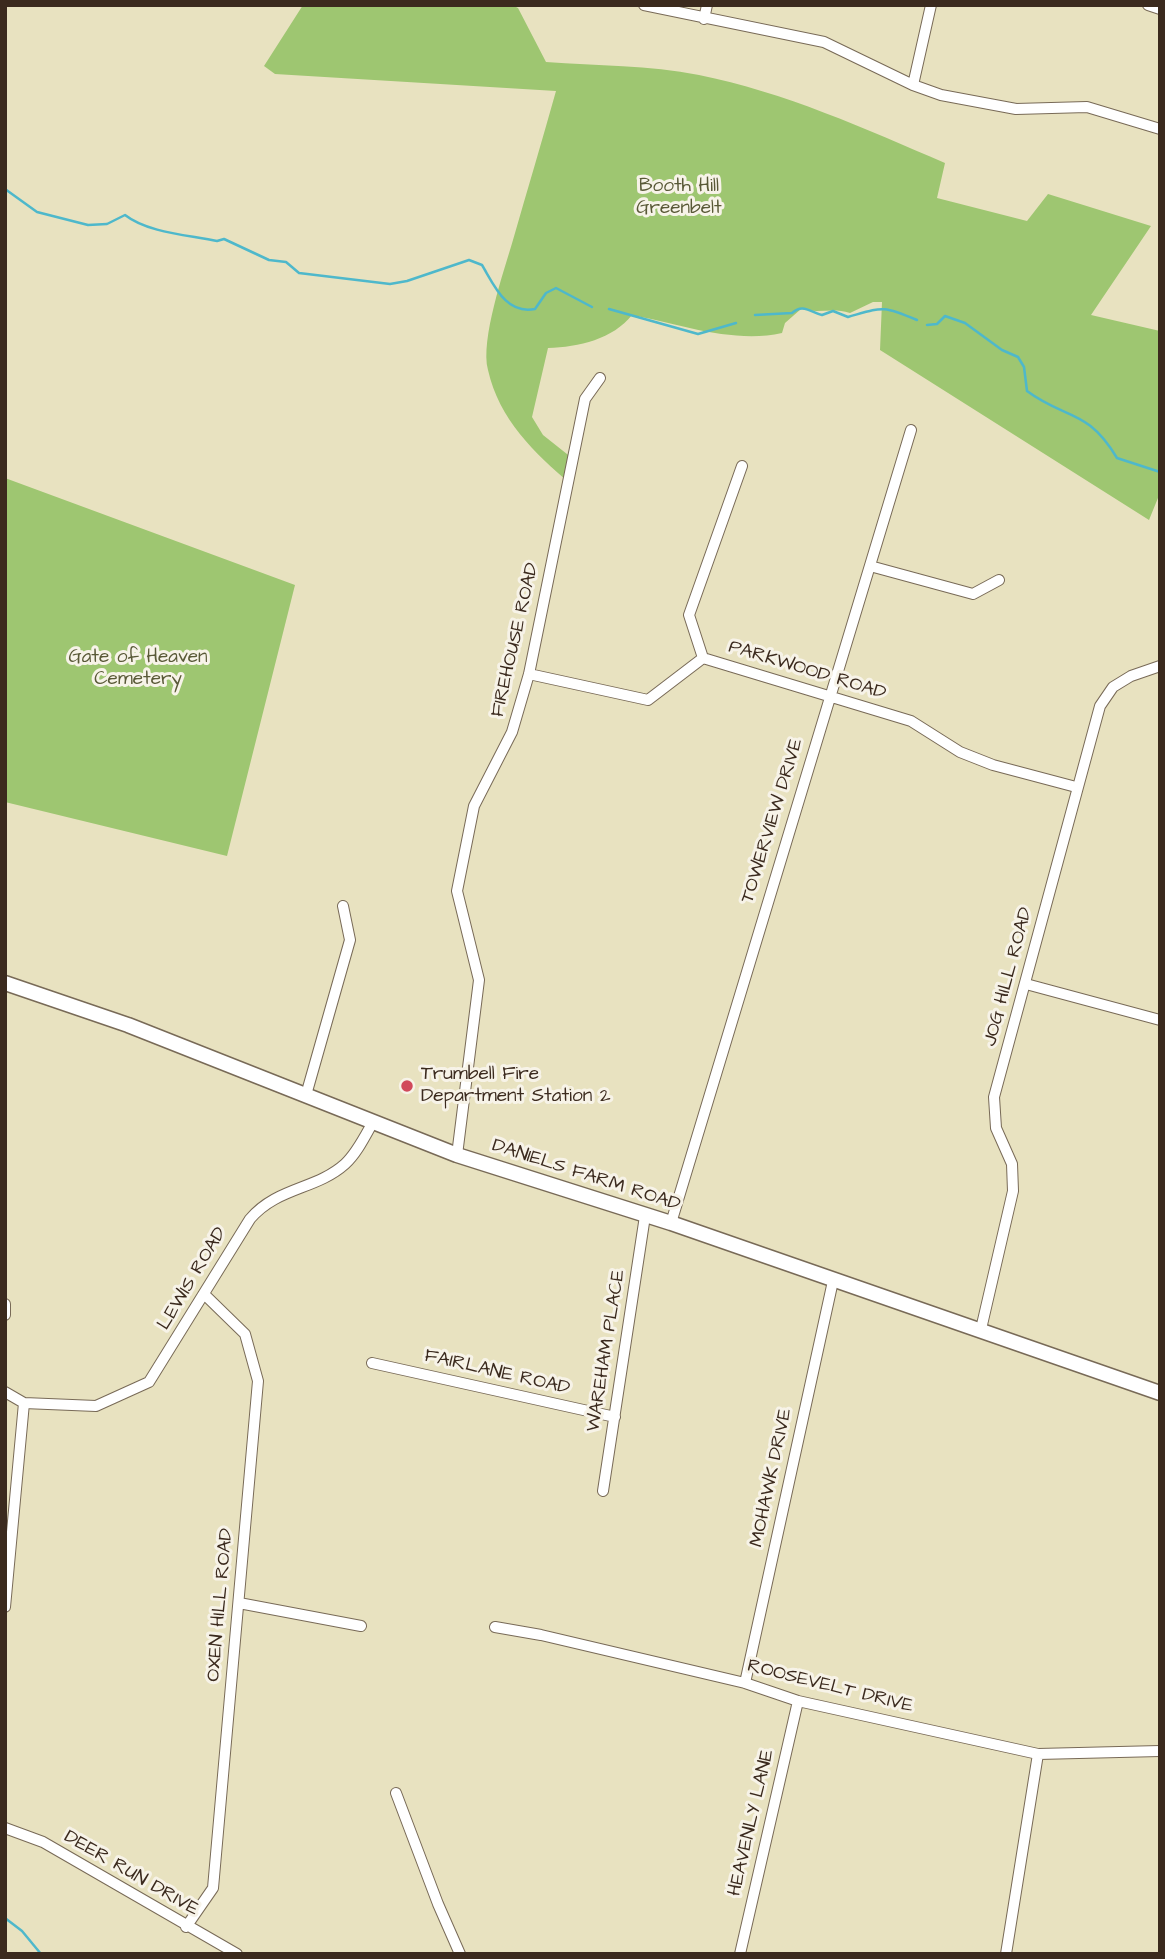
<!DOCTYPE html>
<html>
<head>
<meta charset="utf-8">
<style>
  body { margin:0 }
  #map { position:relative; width:1165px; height:1959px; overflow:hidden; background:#e8e2c0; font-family:"Architects Daughter",sans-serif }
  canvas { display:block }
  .frame { position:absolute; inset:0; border:7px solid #3b2a1e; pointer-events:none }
</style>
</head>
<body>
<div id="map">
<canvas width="1165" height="1959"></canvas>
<div class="frame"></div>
</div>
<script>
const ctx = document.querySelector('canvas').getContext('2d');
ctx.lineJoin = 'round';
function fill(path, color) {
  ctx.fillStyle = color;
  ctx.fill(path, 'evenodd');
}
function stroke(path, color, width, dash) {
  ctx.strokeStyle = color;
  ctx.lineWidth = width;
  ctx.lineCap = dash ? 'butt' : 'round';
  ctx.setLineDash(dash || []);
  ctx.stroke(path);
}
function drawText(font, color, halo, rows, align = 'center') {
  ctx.font = font + ' "Architects Daughter",sans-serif';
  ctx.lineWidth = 6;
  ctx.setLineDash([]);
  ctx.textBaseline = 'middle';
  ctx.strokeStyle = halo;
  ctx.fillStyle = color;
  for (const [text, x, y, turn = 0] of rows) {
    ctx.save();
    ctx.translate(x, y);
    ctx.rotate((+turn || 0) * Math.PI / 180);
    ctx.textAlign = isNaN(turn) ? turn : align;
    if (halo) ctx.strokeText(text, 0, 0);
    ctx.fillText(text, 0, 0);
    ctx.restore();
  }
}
fill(new Path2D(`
  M303 5H512L518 8 546 62C597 66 649 65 699 75 784 92 866 129 945 163L937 198 1027 221 1048 194 1151 226 1091 315 1160 331V493L1149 520 880 350 882 302H873L850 313C832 307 819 314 801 309L785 323 782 333C734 344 679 324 632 315 613 339 579 347 548 348L532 417 543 435 577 462 571 484C534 453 499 419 488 370 480 340 504 271 513 240 527 191 542 141 556 91L275 74 264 66Z
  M5 478 295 585 227 856 5 802Z`), '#9ec671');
stroke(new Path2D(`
  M5 189 37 212 88 225 107 224 125 215C148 233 189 235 217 241L224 239 269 260 286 262 299 273 390 284 407 281 469 260 482 265C494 285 506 315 535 309L546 293 556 288 592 307
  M609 309 698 334 736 323
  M755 315 792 313C803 303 810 312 822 315L833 311 848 317C883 307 882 305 917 320
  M927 325 937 324 945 316 965 323 1002 350 1018 357 1024 367 1027 391C1066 420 1087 408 1117 458L1160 472
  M5 1918 22 1931 41 1954`), '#4eb8cb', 2.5);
const minor = new Path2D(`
  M644 5 824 42 913 85 941 95 1016 109 1087 107 1160 129
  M1148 5 1160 9
  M704 19 707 5
  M913 85 931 5
  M870 566 973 594 999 580
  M703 658 911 721 960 752 993 765 1076 787
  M703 658 689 615 742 466
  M529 674 648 700 703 658
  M1026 984 1160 1020
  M306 1095 350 940 343 906
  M457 1155 479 980 457 891 474 806 512 732 529 674 585 399 600 378
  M671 1223 911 430
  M5 1304V1315
  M981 1329 1013 1191 1012 1164 996 1128 994 1097 1100 706 1113 687 1131 676 1160 666
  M372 1363 615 1417
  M5 1392 24 1403 5 1607
  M24 1403 96 1406 149 1382 250 1219C277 1187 316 1190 345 1164 357 1153 365 1136 373 1122
  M603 1491 645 1216
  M239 1603 361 1626
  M495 1627 541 1635 745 1683 798 1701 1038 1754 1160 1751
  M745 1683 833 1281
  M396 1793 438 1904 460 1954
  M5 1828 43 1842 237 1954
  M186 1927 213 1888 258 1381 245 1334 205 1295
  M740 1954 798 1701
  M1006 1954 1038 1754`);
const secondary = new Path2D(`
  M5 983 128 1025 457 1155 671 1223 1160 1393`);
stroke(minor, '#786a57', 12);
stroke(secondary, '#786a57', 17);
stroke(minor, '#fff', 10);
stroke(secondary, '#fff', 14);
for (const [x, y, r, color] of [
  [407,1086,7,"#d1495b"]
]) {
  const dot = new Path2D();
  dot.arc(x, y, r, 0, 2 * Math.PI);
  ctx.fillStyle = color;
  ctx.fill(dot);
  stroke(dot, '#f7f3e8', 2.5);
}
drawText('19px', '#595937', '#f7f3e8', [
  ["Booth Hill",679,187],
  ["Greenbelt",679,209],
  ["Gate of Heaven",138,658],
  ["Cemetery",138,680]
]);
drawText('19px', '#3b2a1e', '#f7f3e8', [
  ["FIREHOUSE ROAD",516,640,-77],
  ["PARKWOOD ROAD",807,671,17],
  ["TOWERVIEW DRIVE",773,821,-73],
  ["JOG HILL ROAD",1009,977,-75],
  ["DANIELS FARM ROAD",586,1176,18],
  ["LEWIS ROAD",193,1279,-59],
  ["WAREHAM PLACE",607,1351,-81],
  ["FAIRLANE ROAD",497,1373,13],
  ["MOHAWK DRIVE",772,1478,-78],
  ["OXEN HILL ROAD",221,1605,-85],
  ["ROOSEVELT DRIVE",830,1687,14],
  ["HEAVENLY LANE",752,1823,-77],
  ["DEER RUN DRIVE",131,1874,30]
]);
drawText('19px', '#3b2a1e', '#f7f3e8', [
  ["Trumbell Fire",421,1075],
  ["Department Station 2",421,1097]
], 'left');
</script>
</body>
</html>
